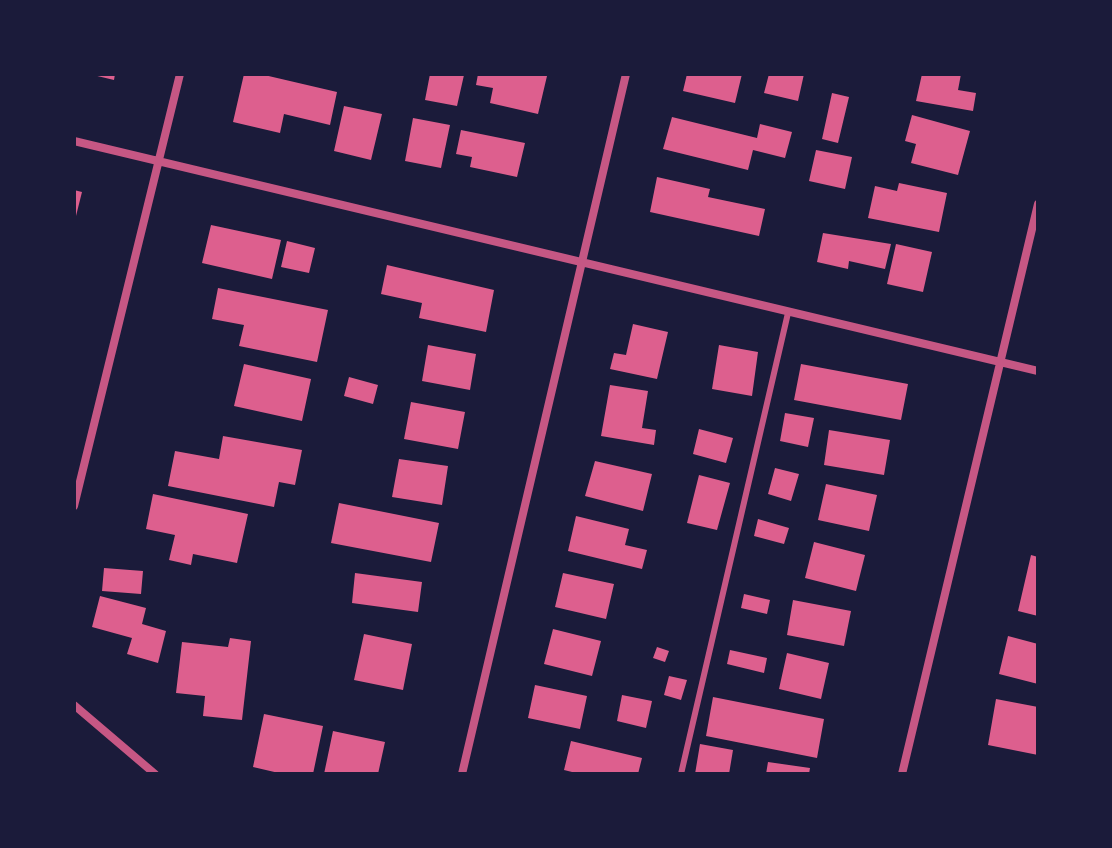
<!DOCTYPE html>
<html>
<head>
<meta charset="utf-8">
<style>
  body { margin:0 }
  #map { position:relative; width:1112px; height:848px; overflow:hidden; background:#1b1b3a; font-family:Quicksand,sans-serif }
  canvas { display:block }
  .frame { position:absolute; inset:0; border:76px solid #1b1b3a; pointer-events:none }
</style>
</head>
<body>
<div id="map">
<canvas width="1112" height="848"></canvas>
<div class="frame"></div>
</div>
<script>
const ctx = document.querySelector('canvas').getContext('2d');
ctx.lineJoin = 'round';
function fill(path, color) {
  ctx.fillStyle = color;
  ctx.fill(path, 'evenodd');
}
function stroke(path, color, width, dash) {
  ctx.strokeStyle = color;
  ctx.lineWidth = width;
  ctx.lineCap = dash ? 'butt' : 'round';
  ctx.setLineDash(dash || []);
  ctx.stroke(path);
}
fill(new Path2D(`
  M89 74H115L114 80Z
  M244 74H260L337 92 330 125 284 114 280 133 233 122Z
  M430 74 464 75 457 106 425 100Z
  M478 74 547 76 538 114 490 103 493 88 476 85Z
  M687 74H742L735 103 683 91Z
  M769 74H804L798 101 764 93Z
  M922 74H961L958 90 976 93 973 111 916 101Z
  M832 93 849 97 838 143 822 139Z
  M344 106 382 114 371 160 334 151Z
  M912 115 970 131 958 175 911 163 916 144 905 141Z
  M672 117 757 138 760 124 792 132 785 158 753 150 748 170 663 149Z
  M413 118 450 125 441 168 405 161Z
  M461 130 525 143 517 177 470 167 472 157 456 154Z
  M816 150 852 157 845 189 809 181Z
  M657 177 710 189 708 197 765 209 759 236 650 212Z
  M899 183 947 193 939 232 868 218 875 186 897 191Z
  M74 190 82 192 75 220H74Z
  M211 225 281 240 272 279 202 263Z
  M823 233 891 244 885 269 849 261 848 269 817 262Z
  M287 241 315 248 309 273 281 267Z
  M896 244 932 252 923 292 887 284Z
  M387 265 494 290 486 332 419 318 422 303 381 294Z
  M218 288 328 310 317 362 239 346 244 325 212 319Z
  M633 324 668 332 657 379 610 369 614 353 626 355Z
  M428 345 476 354 470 390 422 381Z
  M719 345 758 352 752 396 712 389Z
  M244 364 311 379 302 421 234 406Z
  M801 364 908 384 901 420 794 400Z
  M349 377 378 385 373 404 344 396Z
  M610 385 648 391 642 428 656 430 654 445 601 436Z
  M411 402 465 412 458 449 404 439Z
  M785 413 814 418 808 447 780 441Z
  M699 429 733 438 726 463 693 454Z
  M829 430 890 440 884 475 824 465Z
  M223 436 302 450 295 485 279 482 274 507 168 486 175 451 219 459Z
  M399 459 448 466 442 505 392 497Z
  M595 461 652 474 643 511 585 496Z
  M775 468 799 474 791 501 768 494Z
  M699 475 730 483 717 530 687 523Z
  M826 484 877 495 869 531 818 520Z
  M153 494 248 514 237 563 193 554 191 565 169 560 175 535 146 529Z
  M339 503 439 523 431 562 331 543Z
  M576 516 629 529 625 545 647 550 642 569 568 551Z
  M758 519 789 528 784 544 754 536Z
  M814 542 865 555 856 591 805 578Z
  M1031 555 1038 557V616L1018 611Z
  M104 568 143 571 141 594 102 591Z
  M355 573 422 582 418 612 352 603Z
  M563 573 614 584 606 619 555 607Z
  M744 594 770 600 767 614 741 608Z
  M100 596 146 608 142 624 166 631 158 663 127 654 132 638 92 627Z
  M793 600 851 611 844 646 787 635Z
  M553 629 601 641 592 676 544 664Z
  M364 634 412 644 403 690 354 680Z
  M1008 636 1038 644V684L999 674Z
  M230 638 251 641 242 720 203 716 205 696 176 693 182 642 228 647Z
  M657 647 669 651 665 662 653 658Z
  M730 650 767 658 764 673 727 664Z
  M787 653 829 663 821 699 779 689Z
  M669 676 687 680 681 700 664 695Z
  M535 685 587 696 580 729 528 718Z
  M622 695 652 701 646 728 617 721Z
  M713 697 824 719 817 758 706 736Z
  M996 699 1038 707V755L988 745Z
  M264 714 323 726 313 774H283L253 767Z
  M333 731 385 742 378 774H324Z
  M571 741 642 758 638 774H580L564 770Z
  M700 744 733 750 729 774H695Z
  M768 762 810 768 809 774H766Z`), '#dd5f8e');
stroke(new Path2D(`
  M681 774 788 313`), '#c65784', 6);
stroke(new Path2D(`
  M74 141 1038 371
  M74 506 180 74
  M74 705 155 774
  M462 774 626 74
  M902 774 1038 204`), '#c65784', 8);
</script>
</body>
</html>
